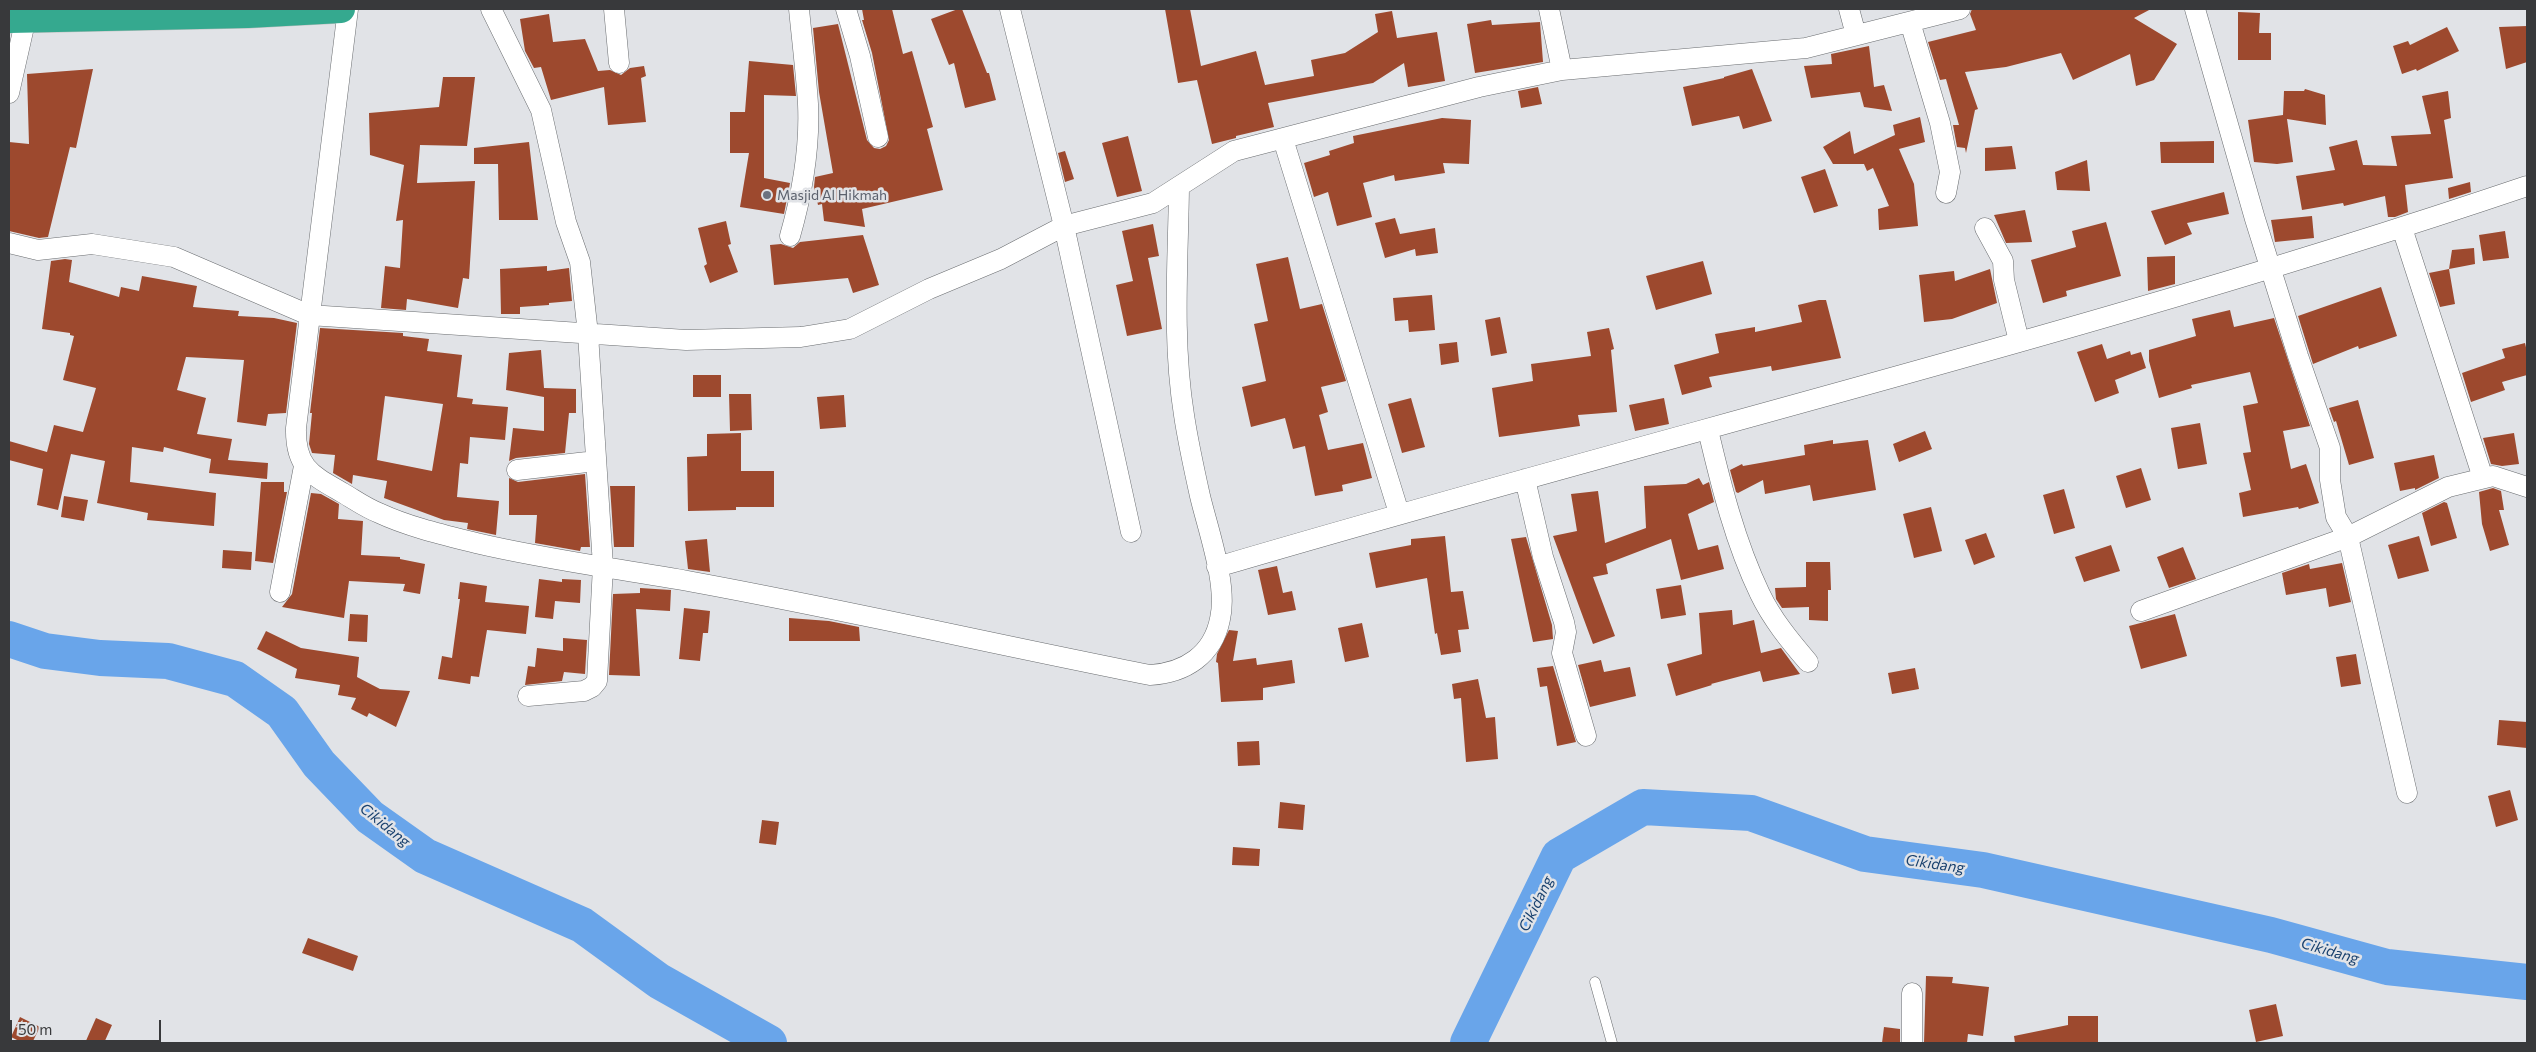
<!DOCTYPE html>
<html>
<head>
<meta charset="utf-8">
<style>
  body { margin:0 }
  #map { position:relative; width:2536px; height:1052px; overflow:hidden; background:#e1e3e7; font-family:Commissioner,sans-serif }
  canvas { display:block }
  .frame { position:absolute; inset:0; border:10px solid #38393b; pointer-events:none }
  .scale { position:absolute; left:10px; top:1020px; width:151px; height:22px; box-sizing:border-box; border:2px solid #38393b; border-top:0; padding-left:6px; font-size:15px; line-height:18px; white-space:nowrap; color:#38393b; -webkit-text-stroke:4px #e1e3e7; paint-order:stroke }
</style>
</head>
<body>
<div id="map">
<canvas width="2536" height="1052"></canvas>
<div class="frame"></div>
<div class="scale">50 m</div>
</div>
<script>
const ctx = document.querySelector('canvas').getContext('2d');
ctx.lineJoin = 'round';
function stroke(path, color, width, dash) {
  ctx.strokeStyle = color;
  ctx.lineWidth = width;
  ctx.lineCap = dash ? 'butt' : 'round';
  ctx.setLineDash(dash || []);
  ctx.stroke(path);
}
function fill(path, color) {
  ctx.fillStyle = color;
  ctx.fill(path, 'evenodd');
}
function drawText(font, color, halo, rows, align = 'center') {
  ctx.font = font + ' Commissioner,sans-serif';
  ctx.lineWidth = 5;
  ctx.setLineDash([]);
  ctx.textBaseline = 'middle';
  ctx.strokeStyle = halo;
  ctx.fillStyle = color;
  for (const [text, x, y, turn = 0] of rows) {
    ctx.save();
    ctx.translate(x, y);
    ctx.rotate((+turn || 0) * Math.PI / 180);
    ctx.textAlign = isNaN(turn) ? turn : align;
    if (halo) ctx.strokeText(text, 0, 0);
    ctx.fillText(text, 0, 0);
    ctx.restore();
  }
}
stroke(new Path2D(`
  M9 639 45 651 100 658 168 661 235 679 282 712 319 764 370 817 425 856 582 925 659 981 769 1043
  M1468 1043 1559 856 1643 807 1751 813 1865 854 1983 870 2271 935 2387 967 2527 982`), '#69a5ea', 36);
fill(new Path2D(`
  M862 9H892L903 54 912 51 933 127 927 129 943 190 862 209 865 227 824 221 822 204 818 205 814 187 815 177 833 173 819 92 813 28 838 24 867 140 874 148 880 149 886 146 889 140 872 53 862 20H864Z
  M958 9H962L987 73H989L996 100 965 108 954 63 949 65 931 19Z
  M1165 9H1190L1201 66 1256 51 1265 85 1314 76 1311 60 1345 53 1378 32 1375 14 1392 11 1397 38 1437 32 1445 81 1408 87 1404 63 1373 83 1268 103 1274 127 1236 136V138L1212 144 1197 80 1178 83Z
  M1972 9H2151L2134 18 2177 44 2154 80 2136 86 2130 54 2073 80 2061 53 2006 67 1965 72 1978 109 1975 110 1966 153 1965 148 1957 147 1953 125H1959L1946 79 1940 80 1928 42 1976 30 1970 14Z
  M2238 12 2260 13 2259 33H2271V60H2238Z
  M549 14 553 42 585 39 598 71 610 70 621 75 630 68 644 66 646 76 641 78 646 122 608 125 604 87 551 100 541 67 534 68 525 51 520 19Z
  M1491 20 1492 25 1540 22 1543 62 1475 73 1467 24Z
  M2527 26V62L2506 69 2499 27Z
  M2447 27 2459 51 2417 71 2416 69 2402 74 2393 46 2408 41 2410 45Z
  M1869 46 1874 87 1884 85 1892 111 1864 107 1860 92 1811 98 1804 66 1832 64 1831 54Z
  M749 61 793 65 796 96 764 95V178L790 183 784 214 740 207 749 153H730V112H745Z
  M93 69 76 148 70 147 48 237 39 238 9 231V142L29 144 27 74Z
  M1752 69 1772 121 1743 129 1739 116 1692 126 1683 87 1724 78V77Z
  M443 77H475L467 146 420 145 417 183 475 181 469 279 463 278 458 308 407 299 406 310 381 308 385 266 400 268 403 220 396 221 404 165 370 155 369 113 439 107Z
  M1538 87 1542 104 1521 108 1518 91Z
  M2305 89 2325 95 2326 125 2287 119 2293 162 2277 164 2254 162 2248 120 2283 115 2284 91H2304Z
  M2448 91 2451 118 2444 120 2453 178 2405 185 2408 212 2395 217H2388L2385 196 2344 206 2343 203 2302 210 2296 176 2335 170 2329 147 2357 140 2363 165 2397 166 2391 136 2431 134 2422 96Z
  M1920 117 1925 142 1899 149 1914 184 1918 226 1879 230 1878 209 1889 206 1873 168 1867 171 1864 164H1833L1823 147 1850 131 1854 154 1895 135 1893 125Z
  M1442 118 1471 120 1469 164 1443 163 1445 173 1395 181 1394 175 1363 183 1372 217 1337 226 1328 192 1314 197 1304 163 1330 155 1329 151 1354 143 1353 136Z
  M1128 136 1142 191 1117 197 1102 143Z
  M2214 141V163H2161L2160 142Z
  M529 142 538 220H499L498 164H474V148Z
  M2012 146 2016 169 1985 171V148Z
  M1065 151 1074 179 1065 182 1058 153Z
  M2087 160 2090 191 2057 190 2055 172Z
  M1825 169 1838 206 1814 213 1801 177Z
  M2470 182 2471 192 2449 199 2448 188Z
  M2224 192 2229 214 2187 223 2192 234 2165 245 2151 211Z
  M2025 210 2032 242 2006 243 1994 215Z
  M2312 216 2314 238 2275 242 2271 220Z
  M1395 218 1400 234 1435 228 1438 253 1416 256 1415 249 1385 258 1375 223Z
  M726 221 731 244 728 245 738 272 710 283 704 266 707 264 698 228Z
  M2106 222 2121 276 2066 291 2067 296 2043 303 2031 260 2076 247 2072 231Z
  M1153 224 1159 256 1148 258 1162 329 1127 336 1116 285 1133 281 1122 231Z
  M2505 231 2509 258 2483 261 2479 235Z
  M863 235 879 285 853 293 848 278 774 285 770 245 781 244 793 248 800 242Z
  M2474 248 2475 264 2449 269 2452 250Z
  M2175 256V284L2148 291 2147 257Z
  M1288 257 1300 309 1322 304 1346 381 1321 387 1328 412 1319 415 1328 450 1363 443 1372 478 1342 485 1343 491 1315 496 1305 446 1293 449 1285 418 1251 427 1242 387 1266 381 1254 324 1268 321 1256 264Z
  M65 259 72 260 69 282 119 297 121 287 139 291 142 276 197 286 193 307 239 311 238 316 274 318 297 323 286 413 268 414 266 426 237 422 244 360 186 357 177 390 206 398 197 434 232 439 228 460 268 463 267 479 209 473 211 459 164 447 163 452 132 447 130 482 216 493 214 526 147 520 148 513 97 503 105 461 71 454 58 510 37 505 43 469 9 460V441L47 452 54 425 83 432 96 388 63 380 74 336 70 335V333L42 329 51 261Z
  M1703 261 1712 294 1656 310 1646 276Z
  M547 266V271L569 268 572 301 549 303V305L520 307V314H501L500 269Z
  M1990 269 1997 303 1952 319 1924 322 1919 275 1954 271 1955 281Z
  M2449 269 2455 304 2440 307 2429 273Z
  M2381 287 2397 336 2359 349 2358 346 2313 364 2298 316Z
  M1432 295 1435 330 1409 332 1408 320 1395 321 1393 298Z
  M1819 300H1826L1841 358 1772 371 1771 366 1709 377 1712 387 1682 395 1674 365 1719 353 1715 334 1755 327V332L1802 322 1798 305Z
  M2230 310 2234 327 2274 318 2310 426 2283 431 2291 469 2306 464 2319 503 2299 509 2298 507 2243 517 2239 493 2251 490 2243 453 2251 452 2243 406 2258 403 2250 372 2191 385 2192 388 2159 398 2149 361V350L2196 336 2192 319Z
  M1500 317 1507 353 1491 356 1485 320Z
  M320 328 403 333V336L429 339 427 351 462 355 457 397 473 399 472 404 508 407 505 440 470 437 468 464 460 463 457 497 499 501 496 535 467 529 468 523 444 520 384 498 387 481 353 475 352 484 333 473 335 455 312 453 309 444 312 413H310ZM385 396 443 404 432 471 377 460Z
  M1609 328 1614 349 1611 350 1617 412 1578 415 1580 426 1499 437 1492 388 1533 381 1531 364 1591 356 1587 332Z
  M1457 342 1459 362 1441 365 1439 344Z
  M2525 343 2527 352V375L2502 382 2505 390 2471 402 2462 373 2505 358 2502 349Z
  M2102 344 2107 359 2130 351 2131 355 2141 352 2146 368 2115 380 2119 393 2095 402 2077 352Z
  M541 350 544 388 576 389V413H569L565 453 516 458 509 461 513 428 544 431V397L506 390 509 353Z
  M693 375H721V397H693Z
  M729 394H751L752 430 730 431Z
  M844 395 846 427 820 429 817 397Z
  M1411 398 1425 447 1402 453 1388 404Z
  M1664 398 1669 424 1635 431 1629 405Z
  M2358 400 2374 458 2349 465 2336 421 2334 422 2329 408Z
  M2200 423 2207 464 2178 469 2171 428Z
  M1925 431 1932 449 1899 462 1893 444Z
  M741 433V471H774V507H736V510L688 511 687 457 707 456V434Z
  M2514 433 2519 464 2502 466 2491 464 2483 438Z
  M1833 440V444L1868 440 1876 490 1813 501 1810 485 1765 494 1763 480 1738 493 1736 492 1730 470 1742 464 1743 466 1805 455 1804 445Z
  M2434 455 2439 478 2415 490V488L2400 491 2394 463Z
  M2141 468 2151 500 2126 508 2116 476Z
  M585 474 590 547H581L580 551 535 543 537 515H509V478L518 482Z
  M1699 478 1703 485 1709 482 1714 502 1688 514 1698 550 1718 545 1724 569 1681 580 1671 539 1606 564 1608 574 1593 577 1615 636 1593 644 1553 536 1577 531 1571 494 1598 491 1605 543 1646 528 1644 486 1686 484Z
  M261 482H284V492H287L273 563 255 561Z
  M610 486H635L634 547H614Z
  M2493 488 2501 491 2504 510H2499L2509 545 2490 551 2482 524 2479 492Z
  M2064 489 2075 528 2054 534 2043 495Z
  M311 493 321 494 339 504 338 519 363 521 361 555 400 557V559L425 564 420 594 403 591 405 584 349 581 344 618 282 607 292 594Z
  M64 496 88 500 84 521 61 517Z
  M2444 502 2447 503 2457 538 2431 546 2422 513Z
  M1931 507 1942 551 1914 558 1903 514Z
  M1986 533 1995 557 1974 565 1965 540Z
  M1445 536 1451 592 1463 591 1469 629 1458 630 1461 652 1441 655 1437 633 1435 634 1427 578 1376 588 1369 553 1411 545V539Z
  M2419 536 2429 571 2398 579 2388 545Z
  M1526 537 1552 625 1553 639 1533 642 1511 539Z
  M707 539 710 572 688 569 685 541Z
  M2111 545 2120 571 2084 582 2075 557Z
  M2183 547 2196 579 2169 588 2157 557Z
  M223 550 252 552 251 570 222 568Z
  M1806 562H1830L1831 590H1828V621L1809 620V607L1782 608 1776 599 1775 588 1806 587Z
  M2342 563 2351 602 2329 607 2326 588 2286 595 2282 573 2309 564 2310 569Z
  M1277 566 1283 593 1292 591 1296 610 1268 615 1258 570Z
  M539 579 562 582V579L581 580 580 603 555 601 553 619 535 617Z
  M460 582 487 586 485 602 529 606 526 634 487 630 479 677 471 676 470 684 438 679 442 656 452 658 460 599H458Z
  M1681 585 1686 615 1661 619 1656 589Z
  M640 588 671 590 670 611 636 609 640 676 609 675 613 594 640 593Z
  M684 608 710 611 708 633H703L700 661 679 659Z
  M1732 610 1733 625 1754 620 1761 653 1781 648 1800 674 1763 682 1760 671 1711 684 1712 685 1676 696 1667 664 1702 654 1699 613Z
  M350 614 368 615 367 642 348 641Z
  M2175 614 2187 656 2141 669 2129 626Z
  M789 618 829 621 859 627 860 641H789Z
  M1362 623 1369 657 1345 662 1338 628Z
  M1229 630 1238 631 1233 661 1256 658 1257 665 1292 660 1295 683 1263 688V700L1221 702 1218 663 1216 662 1217 654Z
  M266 631 301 648 359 657 357 677 380 689 410 691 396 727 369 713 367 717 351 709 356 698 338 695 340 685 295 678 297 669 257 649Z
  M563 638 587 640 585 674 564 672 562 681 525 685 528 666 535 667 537 648 563 651Z
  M2356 654 2361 684 2341 687 2336 657Z
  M1601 660 1604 672 1630 667 1636 696 1590 707 1578 665Z
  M1553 666 1576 742 1557 746 1547 686 1540 687 1537 668Z
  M1915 668 1919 689 1892 694 1888 673Z
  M1478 679 1486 718 1495 717 1498 759 1466 762 1461 698 1454 699 1452 684Z
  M2499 720 2527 722V748L2497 745Z
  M1259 741 1260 765 1238 766 1237 742Z
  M2510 790 2518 820 2496 827 2488 796Z
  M1280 802 1305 805 1303 830 1278 828Z
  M762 820 779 822 776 845 759 843Z
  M1233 847 1260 849 1259 866 1232 865Z
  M308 938 358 956 353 971 302 953Z
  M1926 976 1953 977 1952 983 1989 987 1983 1036 1968 1034 1967 1043H1924Z
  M2276 1004 2283 1036 2256 1042 2249 1010Z
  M2068 1016H2098V1043H2015L2014 1036 2068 1025Z
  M20 1017 40 1027 32 1043H23L11 1037Z
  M96 1018 112 1025 104 1043H85Z
  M1884 1027 1900 1029V1043H1882Z`), '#9d492e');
const lane = new Path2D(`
  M1595 982 1612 1043`);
const street = new Path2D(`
  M348 9 296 428C295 468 312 475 343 493 355 500 366 508 379 513 409 527 444 535 476 543 548 560 621 569 693 582 846 610 998 645 1150 675 1185 673 1213 655 1220 619 1228 585 1208 530 1200 496 1194 469 1188 442 1184 415 1172 340 1178 263 1179 188
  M491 9 541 110 566 222 580 262 588 334 603 566 597 681 592 687 584 691 528 696
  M614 9 619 63
  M846 9 860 56 878 137
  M1010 9 1064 226 1131 532
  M1549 9 1562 70
  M1849 9 1856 35
  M2195 9 2255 219 2298 356 2330 448V480L2336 517 2348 537 2407 793
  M1910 22 1940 123 1950 172 1946 193
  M9 93 28 9
  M1283 139 1399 513
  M1985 228 2003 261 2004 280 2019 341
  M2402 228 2483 478
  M790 236C802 194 810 148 808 104 806 72 802 40 799 9
  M9 243 38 250 92 244 174 257 309 315 686 340 801 337 850 329 929 289 1001 259 1064 226 1153 203 1234 151 1479 87 1562 70 1806 48 1960 9
  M1708 430C1721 485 1735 542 1760 594 1772 619 1790 641 1808 662
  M517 470 596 461
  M1525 479 1543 557 1564 622 1566 632 1562 653 1586 736
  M1217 567C1653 438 2096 332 2527 186
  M280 592 304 466
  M2141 611 2348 537 2448 487 2493 476 2527 487
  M1912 993V1043`);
const highway = new Path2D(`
  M9 19 248 14 341 9`);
stroke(lane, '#6a6d70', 11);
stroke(street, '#6a6d70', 21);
stroke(highway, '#bfc0c0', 29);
stroke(lane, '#fff', 10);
stroke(street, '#fff', 20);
stroke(highway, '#35a98f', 28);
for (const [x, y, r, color] of [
  [767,195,5,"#6b7280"]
]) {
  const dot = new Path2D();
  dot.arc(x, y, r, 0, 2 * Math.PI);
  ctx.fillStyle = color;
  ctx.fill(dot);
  stroke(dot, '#e1e3e7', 2);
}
drawText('14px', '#5b616d', '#e1e3e7', [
  ["Masjid Al Hikmah",777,195]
], 'left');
drawText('italic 15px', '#19416e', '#e1e3e7', [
  ["Cikidang",385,825,39],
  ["Cikidang",1935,864,8],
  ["Cikidang",1536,904,-64],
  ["Cikidang",2330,951,16]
]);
</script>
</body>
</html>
